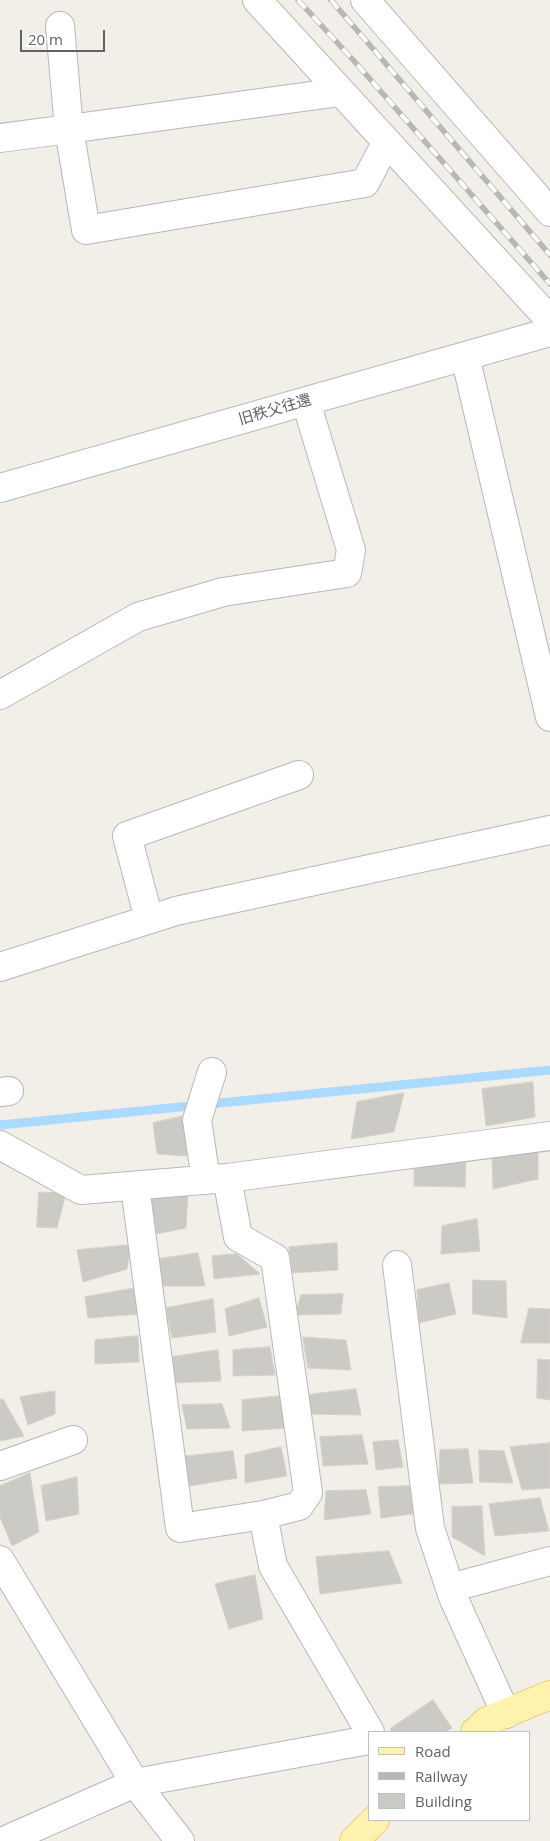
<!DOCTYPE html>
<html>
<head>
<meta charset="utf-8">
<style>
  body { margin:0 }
  #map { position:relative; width:550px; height:1841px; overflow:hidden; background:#f1efe8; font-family:"Open Sans",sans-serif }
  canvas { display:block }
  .legend { position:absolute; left:368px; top:1731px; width:162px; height:90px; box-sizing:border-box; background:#fff; border:1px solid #bfc1c3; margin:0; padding:6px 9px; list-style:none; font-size:15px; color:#5f6368 }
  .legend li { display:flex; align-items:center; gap:10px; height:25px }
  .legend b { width:25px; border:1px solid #bfc1c3 }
  .scale { position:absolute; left:20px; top:30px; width:85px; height:22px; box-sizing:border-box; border:2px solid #5f6368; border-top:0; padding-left:6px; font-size:15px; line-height:18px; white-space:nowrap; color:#5f6368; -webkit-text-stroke:4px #fff; paint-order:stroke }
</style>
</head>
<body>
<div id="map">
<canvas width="550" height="1841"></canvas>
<ul class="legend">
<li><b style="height:6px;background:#fff2af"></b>Road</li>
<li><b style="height:6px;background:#b6b7b8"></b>Railway</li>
<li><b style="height:14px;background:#cccac5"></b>Building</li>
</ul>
<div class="scale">20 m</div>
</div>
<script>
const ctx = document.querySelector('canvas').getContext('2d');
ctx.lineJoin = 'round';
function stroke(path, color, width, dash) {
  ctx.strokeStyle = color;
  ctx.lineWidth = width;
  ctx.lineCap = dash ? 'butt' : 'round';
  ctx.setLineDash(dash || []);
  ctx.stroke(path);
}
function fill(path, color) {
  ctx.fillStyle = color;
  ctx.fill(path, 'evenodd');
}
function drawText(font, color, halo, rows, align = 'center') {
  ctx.font = font + ' "Open Sans","Noto Sans JP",sans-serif';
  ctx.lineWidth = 4;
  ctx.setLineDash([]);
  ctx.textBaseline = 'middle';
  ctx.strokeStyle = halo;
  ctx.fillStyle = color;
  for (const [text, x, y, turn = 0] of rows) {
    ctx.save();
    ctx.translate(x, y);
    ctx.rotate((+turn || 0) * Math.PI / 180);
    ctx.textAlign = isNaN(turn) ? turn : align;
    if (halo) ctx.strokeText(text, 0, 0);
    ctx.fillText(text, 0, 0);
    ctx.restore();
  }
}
stroke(new Path2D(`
  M0 1125 550 1070`), '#aadaff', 9);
const building = new Path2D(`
  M533 1082 535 1117 486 1126 482 1089Z
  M404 1093 394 1132 351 1139 357 1102Z
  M188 1115 187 1156 157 1154 153 1123Z
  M538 1151V1179L493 1189 492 1158Z
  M466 1161 465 1187 414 1186V1168Z
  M188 1190 186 1228 156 1234 151 1198Z
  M39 1192 66 1193 57 1228 37 1227Z
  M477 1219 480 1251 441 1254 442 1226Z
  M337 1243 338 1270 292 1273 289 1247Z
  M130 1245 127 1269 83 1282 77 1250Z
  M198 1253 205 1286H158V1259Z
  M237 1254 260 1274 214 1279 212 1256Z
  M473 1280 506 1281 507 1318 473 1314Z
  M449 1283 456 1314 419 1323 417 1290Z
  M136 1288 140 1314 88 1318 85 1297Z
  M343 1294 341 1314 295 1315 301 1295Z
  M259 1298 267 1327 229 1336 225 1309Z
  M213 1299 216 1332 172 1338 166 1308Z
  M529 1308 550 1309V1343H521Z
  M138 1336 139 1362 95 1364V1340Z
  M303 1337 346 1340 351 1370 308 1368Z
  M270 1347 275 1375 233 1376V1350Z
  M218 1350 221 1381 171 1383V1357Z
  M538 1359 550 1360V1400L537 1398Z
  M356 1389 361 1415 309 1414 306 1395Z
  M55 1391V1414L28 1425 20 1397Z
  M280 1396 287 1428 242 1431V1400Z
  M3 1399 24 1436 0 1441V1400Z
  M222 1404 230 1428 187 1429 182 1405Z
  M362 1435 368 1464 323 1466 320 1437Z
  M398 1440 403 1467 376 1470 373 1442Z
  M550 1443V1488L522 1490 510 1447Z
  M281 1447 287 1476 245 1483V1455Z
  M468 1449 473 1483 439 1484 440 1450Z
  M479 1450 504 1451 513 1483 480 1482Z
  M233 1451 237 1478 185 1487 180 1457Z
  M30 1473 39 1532 12 1546 0 1517V1486Z
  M77 1477 79 1514 46 1521 41 1486Z
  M410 1486 419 1513 381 1518 378 1487Z
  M366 1490 371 1514 324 1520 326 1491Z
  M540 1498 549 1531 495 1536 489 1504Z
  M482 1506 485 1556 452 1537V1507Z
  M389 1551 402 1583 320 1594 316 1557Z
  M255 1575 263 1619 229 1629 215 1584Z
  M433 1700 452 1728 444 1732H392L390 1729Z`);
fill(building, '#cccac5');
stroke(building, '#d6d1c6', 1);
const minor = new Path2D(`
  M257 0 550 320
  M365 0 550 212
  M340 92 69 129 86 230 365 183 386 143
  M0 138 69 129 60 26
  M465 356 550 717
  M0 488 550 332
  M0 695 138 617 223 592 347 573 351 550 306 402
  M149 919 127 836 299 775
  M0 967 176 911 550 830
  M0 1092 9 1091
  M0 1145 81 1190 227 1178 550 1136
  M227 1178 238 1237 275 1258 308 1493 299 1506 263 1515 273 1566 370 1732
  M206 1180 197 1120 212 1072
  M135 1186 180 1528 263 1515
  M397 1265 430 1528 453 1597 506 1714
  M0 1466 73 1440
  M0 1560 135 1783 180 1841
  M450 1588 550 1561
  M4 1841 135 1783 369 1740`);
const major = new Path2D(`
  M475 1732 487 1721 550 1695
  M354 1841 375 1820`);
stroke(minor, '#b5b8bc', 30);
stroke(major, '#f2c960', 30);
stroke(minor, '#fff', 28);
stroke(major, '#fff2af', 28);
const rail = new Path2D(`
  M298 0 355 62 550 284
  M331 0 550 255`);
stroke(rail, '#b6b7b8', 5.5);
stroke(rail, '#fff', 4, [11]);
drawText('15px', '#5f6368', '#fff', [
  ["旧秩父往還",275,410,-16]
]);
</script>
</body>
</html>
